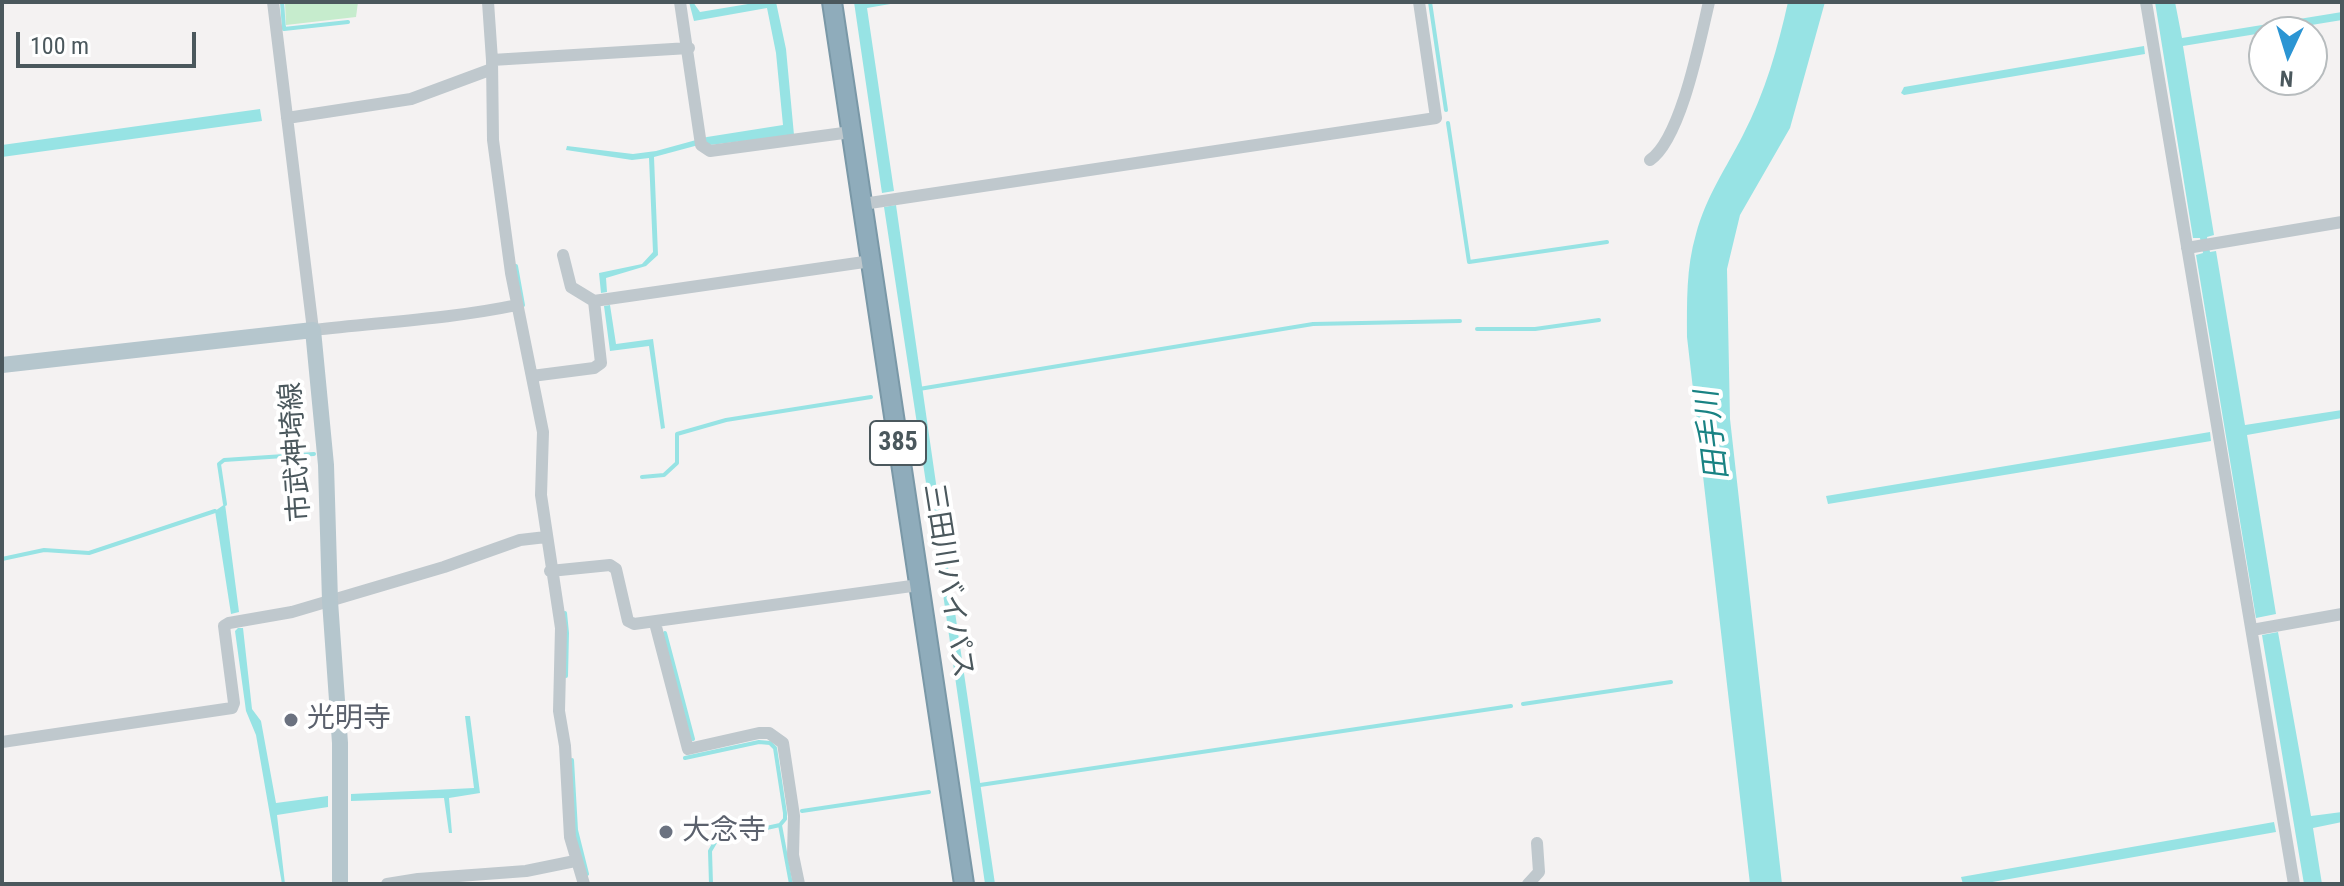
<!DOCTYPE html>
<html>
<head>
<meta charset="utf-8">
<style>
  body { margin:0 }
  #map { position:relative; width:2344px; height:886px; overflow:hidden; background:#f4f2f2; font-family:"Roboto Condensed",sans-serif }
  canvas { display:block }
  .frame { position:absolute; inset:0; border:4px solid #4b585d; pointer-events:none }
  .north { position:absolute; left:2248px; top:16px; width:80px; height:80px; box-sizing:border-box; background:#fff; border:2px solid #b7bcbe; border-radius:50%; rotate:184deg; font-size:22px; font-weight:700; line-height:32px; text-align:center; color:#4b585d }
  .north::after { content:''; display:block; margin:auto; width:28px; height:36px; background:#2c95d3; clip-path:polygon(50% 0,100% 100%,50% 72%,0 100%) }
  .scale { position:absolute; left:16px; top:32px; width:180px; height:36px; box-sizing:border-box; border:4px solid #4b585d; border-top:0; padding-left:10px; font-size:24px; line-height:28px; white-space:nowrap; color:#4b585d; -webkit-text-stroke:6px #fff; paint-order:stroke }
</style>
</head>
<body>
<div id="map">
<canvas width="2344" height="886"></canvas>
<div class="frame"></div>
<div class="north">N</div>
<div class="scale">100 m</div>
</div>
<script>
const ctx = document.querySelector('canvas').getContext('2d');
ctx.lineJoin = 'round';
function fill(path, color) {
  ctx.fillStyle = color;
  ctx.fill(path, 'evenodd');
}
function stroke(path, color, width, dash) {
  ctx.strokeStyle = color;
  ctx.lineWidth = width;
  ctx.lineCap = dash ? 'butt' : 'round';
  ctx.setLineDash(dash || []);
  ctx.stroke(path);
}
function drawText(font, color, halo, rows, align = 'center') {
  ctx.font = font + ' "Roboto Condensed","Noto Sans JP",sans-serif';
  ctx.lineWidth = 8;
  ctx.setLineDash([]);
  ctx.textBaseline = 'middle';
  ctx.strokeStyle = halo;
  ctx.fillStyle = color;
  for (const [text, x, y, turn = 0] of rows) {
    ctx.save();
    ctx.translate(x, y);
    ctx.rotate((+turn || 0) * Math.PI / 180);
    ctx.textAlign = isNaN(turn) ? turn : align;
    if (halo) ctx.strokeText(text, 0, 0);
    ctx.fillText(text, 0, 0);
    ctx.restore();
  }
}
fill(new Path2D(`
  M285 2H358L356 17 286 25Z`), '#c6eccd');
fill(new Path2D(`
  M689 2H693L700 12 760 2H776L786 49 794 135 710 145 706 143 654 157 658 255 646 266 606 278 607 292 601 293 599 273 642 264 653 252 649 158 632 160 566 150 567 146 633 154 656 151 707 137 783 125 776 53 767 8 694 21Z
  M854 2H902L867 8 894 191 882 193Z
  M1788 2H1825L1790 128 1740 215 1727 269 1730 419 1782 884H1750L1687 337C1687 302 1686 268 1696 234 1706 197 1726 168 1743 135 1765 93 1778 47 1788 2Z
  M2155 2H2175L2182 38 2342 12V20L2183 46 2214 235 2207 237 2210 252 2216 251 2245 425 2342 410V418L2247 435 2276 614 2256 618 2196 255 2203 253 2200 238H2193Z
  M2144 46 2145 54 1904 95 1901 93 1904 87Z
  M260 109 262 121 2 157V145Z
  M896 205 949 574 940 575 884 207Z
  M610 305 616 344 653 339 665 428 661 429 649 346 610 351 604 306Z
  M2210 432 2211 441 1828 504 1826 496Z
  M225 504 239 612 231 614 215 511Z
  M951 585 995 884H985L942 587Z
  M238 628H243L252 709 261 721 276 803 328 796V807L277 815 285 884H282L256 735 246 711 235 631Z
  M2278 632 2311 816 2342 812V822L2313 828 2322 884H2304L2262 635Z
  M465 716H470L480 793 449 798 452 833H449L444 798 351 801V794L474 788Z
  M2274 822 2276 832 1981 884H1963L1961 877Z`), '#97e3e4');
stroke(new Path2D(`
  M282 2 284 29 348 22
  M1430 2 1446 110
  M1448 123 1469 262 1607 242
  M516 266 523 305
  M1477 329H1535L1599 320
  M919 389 1313 324 1460 321
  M642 477 664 475 677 463V434L726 420 871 397
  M225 504 219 464 224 460 314 454
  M2 559 44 550 89 553 215 511
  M565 613 567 633 566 676
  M665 633 693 739
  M1523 704 1671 682
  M685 758 759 742 770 743 775 748 785 813V819L780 825 791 884
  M572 760 576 830 587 874
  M980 785 1511 706
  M802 811 929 792
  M711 884 710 851 717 839 780 825`), '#97e3e4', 4);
const highway = new Path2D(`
  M832 2 964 884`);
stroke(highway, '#7a98a7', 22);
stroke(new Path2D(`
  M273 2 313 330C381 322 450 319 517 305
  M488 2 492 60 493 140 511 273 543 432 541 495 561 628 559 711 565 746 570 837 584 884
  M680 2 701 145 710 151 851 132
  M2146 2 2294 884
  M492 60 689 48
  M287 118 411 99 492 69
  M1650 160C1681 139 1700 40 1709 2
  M863 204 1436 118 1419 2
  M2187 248 2342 222
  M563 255 571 287 594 301 871 261
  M532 376 594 368 601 363 594 301
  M550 571 610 565 616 569 628 621 634 624 919 585
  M655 623 688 749 759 733H769L783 743 794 816 793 855 799 884
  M2252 630 2342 614
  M2 742 232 708 234 703 224 626 229 623 292 612 444 567 520 540 546 537
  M387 884 418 879 526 871 575 861
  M1528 884 1539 872 1537 843`), '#bfc8cd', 12);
stroke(new Path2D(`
  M2 365 313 330 326 465 330 601 340 743V884`), '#b5c6cd', 16);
stroke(highway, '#8facbb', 18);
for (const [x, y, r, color] of [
  [291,720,8,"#6b7280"],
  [666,832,8,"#6b7280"]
]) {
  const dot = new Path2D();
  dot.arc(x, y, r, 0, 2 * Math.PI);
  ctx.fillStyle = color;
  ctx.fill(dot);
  stroke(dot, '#fff', 3);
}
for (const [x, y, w] of [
  [898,443,56]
]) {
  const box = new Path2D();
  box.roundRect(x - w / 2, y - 22, w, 44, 6);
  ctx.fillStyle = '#fff';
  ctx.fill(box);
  stroke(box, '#4b585d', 2);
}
drawText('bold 26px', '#4b585d', null, [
  ["385",898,443]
]);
drawText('28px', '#4b585d', '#fff', [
  ["市武神埼線",297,452,-94],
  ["三田川バイパス",947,581,81]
]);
drawText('28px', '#5b616d', '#fff', [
  ["光明寺",307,720],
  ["大念寺",682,832]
], 'left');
drawText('italic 30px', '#198283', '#fff', [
  ["田手川",1714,435,-97]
]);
</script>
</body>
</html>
